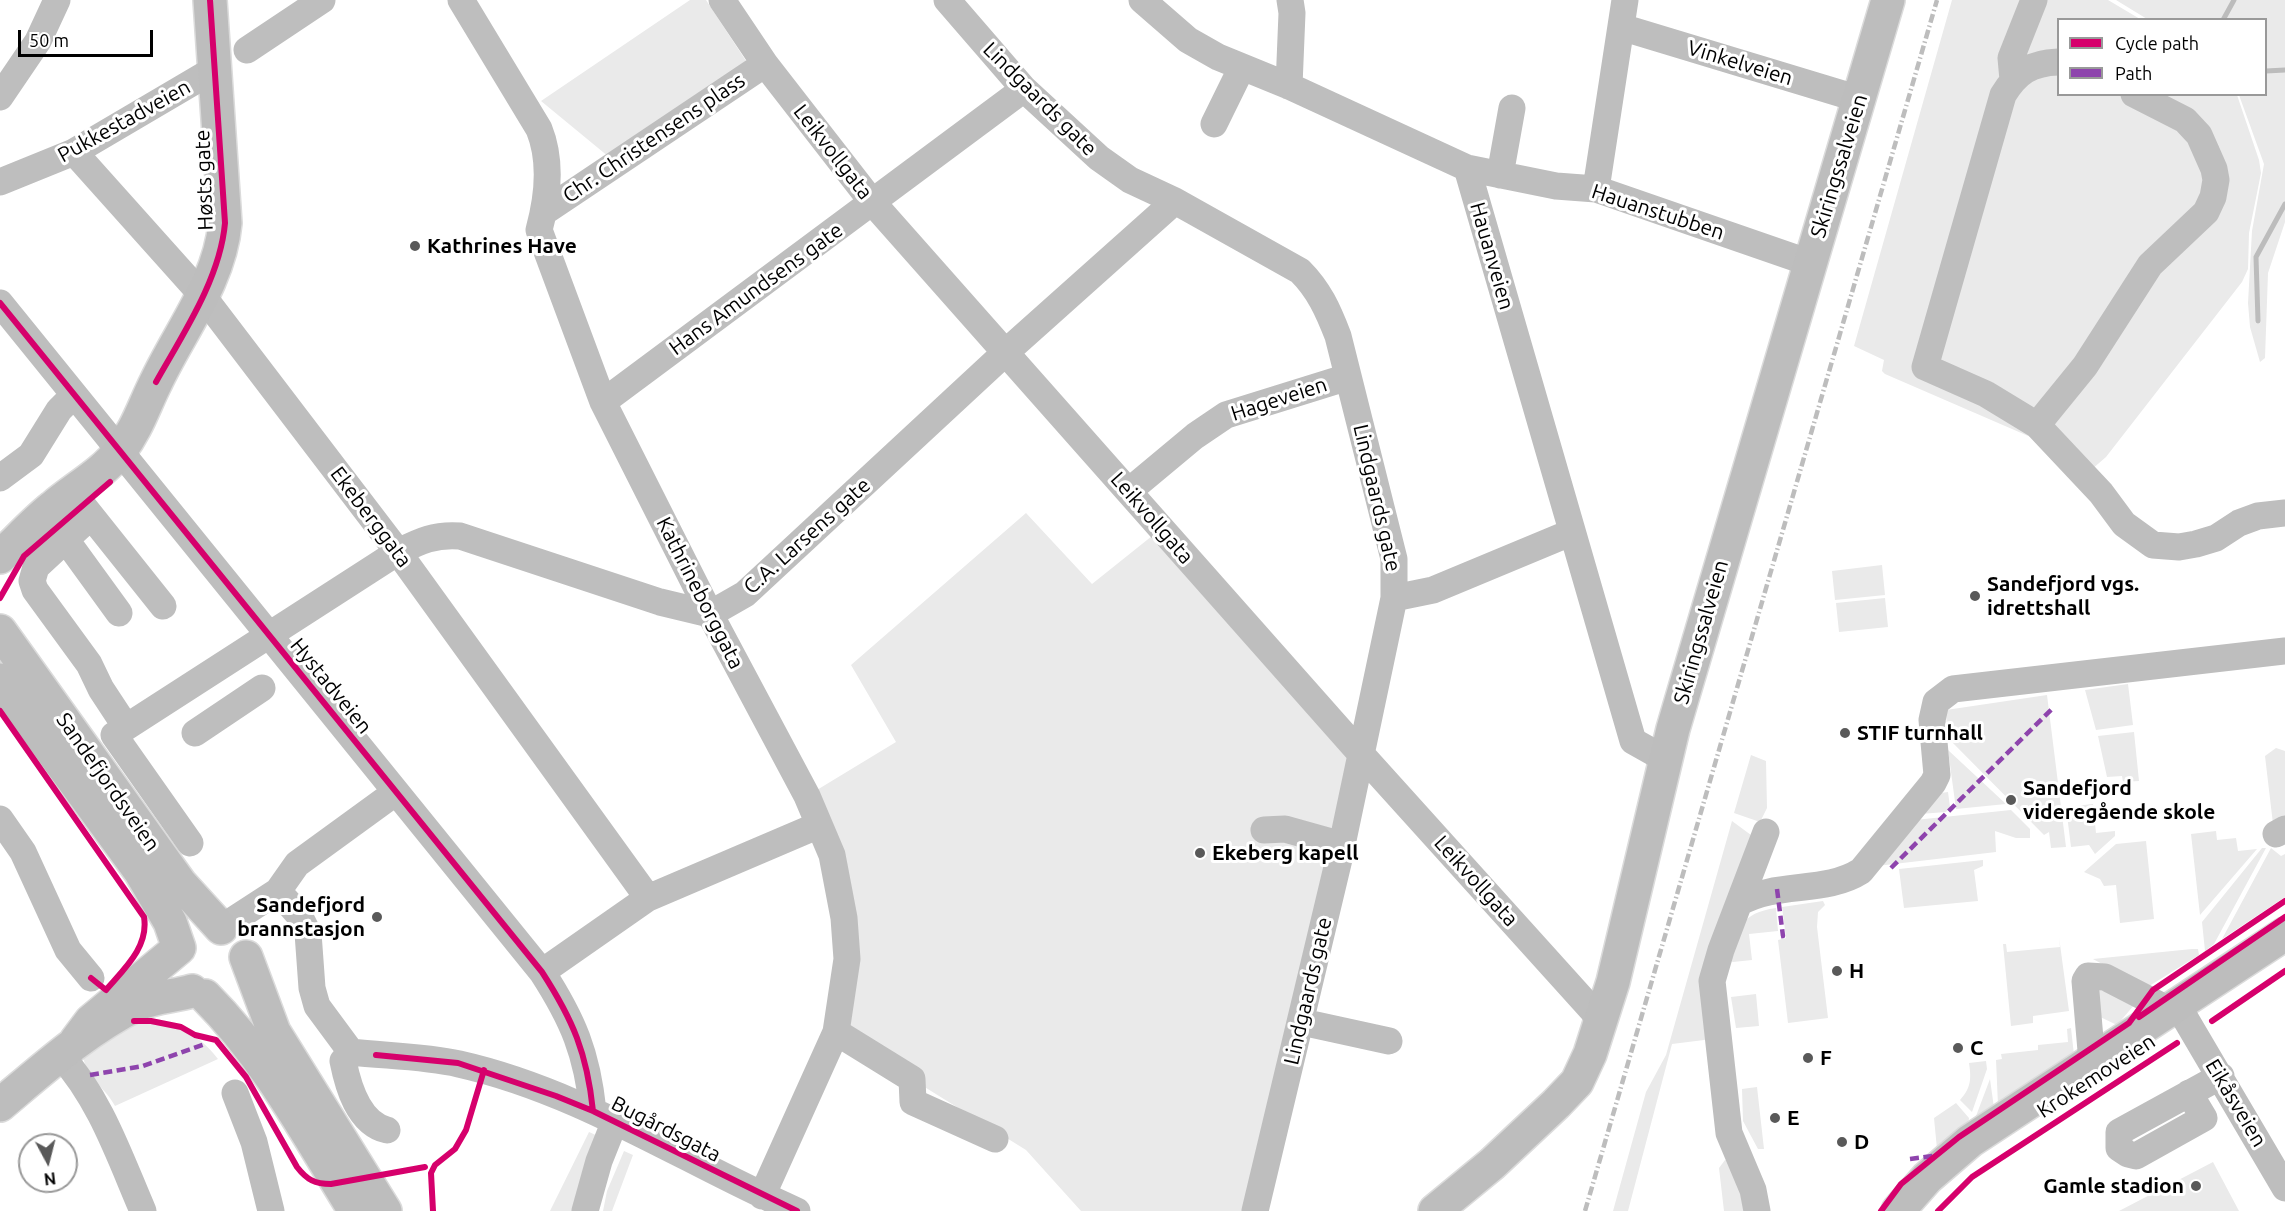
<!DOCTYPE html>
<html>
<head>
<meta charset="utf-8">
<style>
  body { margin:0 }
  #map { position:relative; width:2285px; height:1211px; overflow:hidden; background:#fff; font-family:Ubuntu,sans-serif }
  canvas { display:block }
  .legend { position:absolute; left:2057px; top:18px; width:210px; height:78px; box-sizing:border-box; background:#fff; border:2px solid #999; margin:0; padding:8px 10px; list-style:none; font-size:18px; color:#000 }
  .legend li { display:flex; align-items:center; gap:12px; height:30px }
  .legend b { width:30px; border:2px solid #999 }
  .north { position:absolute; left:18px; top:1133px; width:60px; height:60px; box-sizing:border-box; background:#fff; border:2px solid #999; border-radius:50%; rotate:173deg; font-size:16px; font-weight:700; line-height:24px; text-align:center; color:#000 }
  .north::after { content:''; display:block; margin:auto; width:21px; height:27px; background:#595959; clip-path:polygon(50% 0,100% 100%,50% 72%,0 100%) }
  .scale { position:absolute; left:18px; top:30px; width:135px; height:27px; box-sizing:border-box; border:3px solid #000; border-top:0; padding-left:8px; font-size:18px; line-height:21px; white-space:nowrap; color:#000; -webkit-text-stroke:4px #fff; paint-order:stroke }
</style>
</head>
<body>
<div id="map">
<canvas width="2285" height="1211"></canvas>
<ul class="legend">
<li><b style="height:8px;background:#d6006c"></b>Cycle path</li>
<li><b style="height:8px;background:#8e44ad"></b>Path</li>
</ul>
<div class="north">N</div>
<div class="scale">50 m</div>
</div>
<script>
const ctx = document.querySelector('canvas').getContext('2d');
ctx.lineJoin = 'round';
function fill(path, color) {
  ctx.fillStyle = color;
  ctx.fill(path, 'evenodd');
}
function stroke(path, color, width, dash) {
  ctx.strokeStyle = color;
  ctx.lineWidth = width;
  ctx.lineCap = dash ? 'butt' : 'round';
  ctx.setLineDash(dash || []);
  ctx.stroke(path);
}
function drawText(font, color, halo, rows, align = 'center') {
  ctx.font = font + ' Ubuntu,sans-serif';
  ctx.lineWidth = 6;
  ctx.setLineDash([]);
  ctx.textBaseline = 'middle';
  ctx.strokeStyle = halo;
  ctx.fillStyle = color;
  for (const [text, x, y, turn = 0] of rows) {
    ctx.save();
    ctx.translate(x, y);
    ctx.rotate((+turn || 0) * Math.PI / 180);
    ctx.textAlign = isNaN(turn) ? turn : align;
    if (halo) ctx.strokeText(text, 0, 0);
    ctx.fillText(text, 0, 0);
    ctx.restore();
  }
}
fill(new Path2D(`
  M690 0H706L746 61 609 157 541 101Z
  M1952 0H2108L2140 19 2058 20V94L2237 95 2259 160 2261 173 2249 233 2248 269 2242 282 2106 457 2091 470 2042 442 1885 374 1882 371 1884 360 1854 346Z
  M2116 0H2285V222L2268 273 2265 358 2260 362 2250 327 2248 303 2252 231 2264 164 2239 95 2266 94V20L2147 19Z
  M1026 513 1092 584 1162 528 1361 754 1260 1211H1081L1026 1150 836 1032 847 959 807 796 896 742 851 665Z
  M1882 565 1885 595 1835 600 1832 571Z
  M1885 598 1888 627 1839 632 1836 603Z
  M2128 684 2133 725 2096 730 2085 690Z
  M2047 695 2066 847 2051 848 2049 832 2044 835 1947 737 1946 710Z
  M2134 732 2139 781 2123 782 2122 776 2107 777 2098 736Z
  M2276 748 2285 751V821L2273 824 2265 756Z
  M1948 750 2006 804 1956 809Z
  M1751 755 1766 761 1767 808 1760 822 1734 813Z
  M1948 792 1950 807 1946 812 1920 814 1941 793Z
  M2093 804 2096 833 2115 831V836L2095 854 2089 845 2071 847 2066 807Z
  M2011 810 2030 829V838H2016L1995 831 1996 852 1877 866 1915 820Z
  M1732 821 1751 835 1712 1039 1672 1044 1628 1211H1613L1646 1092 1666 1055Z
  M2216 831 2217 840 2236 838 2238 851 2257 849 2200 915 2191 834Z
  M2146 841 2154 919 2120 923 2116 885 2104 886 2100 879 2084 872 2116 844Z
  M2262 848H2266L2214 944 2205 951 2202 922Z
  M2271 848 2281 856 2285 854V897L2222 939Z
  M1983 860V866L1974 870 1978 901 1904 908 1899 869Z
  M1823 901 1825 905 1818 912 1817 927 1828 1018 1788 1023 1778 940 1786 938 1782 907Z
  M1776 908 1778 931 1749 934 1752 960 1733 962 1724 958C1740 929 1740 913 1776 908Z
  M2059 937 2069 1011 2033 1016V1023L2011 1026 2003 944H2006L2007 952 2060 947Z
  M2192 949H2198L2199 955 2146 988 2093 959Z
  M2096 985 2135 1004 2117 1025 2094 1014Z
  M1756 994 1759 1026 1736 1028 1731 997Z
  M134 1021C170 1021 196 1030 218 1059L115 1106C105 1087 85 1077 83 1055Z
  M2071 1028 2074 1055 1998 1105 1996 1060 2002 1059 2001 1054 2038 1050V1045L2068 1042 2067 1029Z
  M1986 1061 1987 1069 1972 1112 1960 1100C1972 1087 1971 1077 1969 1063Z
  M1990 1079 1994 1108 1978 1119 1976 1116Z
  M1757 1087 1764 1149H1758L1743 1121 1742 1089Z
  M1956 1103 1969 1118 1968 1125 1937 1149 1934 1118Z
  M589 1132 598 1136 577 1211H550Z
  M624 1151 633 1155 612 1211H603L607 1191Z
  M1725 1160H1730L1747 1211H1724L1719 1168Z
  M2213 1162 2239 1211H2119Z`), '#eaeaea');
stroke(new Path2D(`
  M2223 20 2234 0
  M2266 71 2285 70
  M2258 321 2256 257 2285 204`), '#bcbcbc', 5);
const major = new Path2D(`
  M0 557C18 540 34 522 53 507 75 488 102 474 120 451 137 429 144 406 156 382 180 331 220 281 225 223L210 0
  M0 631 180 883 221 928
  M0 680 140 871 170 922 179 948 91 1021 76 1041
  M246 957 274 1032 385 1211
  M205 996C267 1058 309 1137 355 1211
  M0 1105C44 1068 86 1030 138 1004 155 997 175 996 192 991
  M1435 1211 1492 1164 1556 1104 1577 1082 1590 1054 1613 982 1673 729 1888 0
  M1898 1211 1927 1178 1970 1141 2285 934`);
stroke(major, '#dbdbdb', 36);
stroke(new Path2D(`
  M461 0 539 129C552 161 548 197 539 230L603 402 710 614 807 796 832 855 844 918 847 959 836 1032 762 1196
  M722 0 765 64 873 203 1361 754 1602 1021
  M947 0 1024 89 1099 158 1130 180 1175 201 1300 271C1319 290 1328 310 1338 336L1394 559V598L1339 859 1255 1211
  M1142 0 1188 40 1218 57 1289 86 1467 168 1556 186 1596 189 1810 263
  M1621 27 1859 99
  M247 50 322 0
  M2058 62C2031 63 2017 72 2003 95L1925 367 1986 394 2037 425 2101 493 2124 524 2153 545 2179 547 2196 544 2216 538 2239 523 2258 516 2285 513
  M2013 80 2011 58 2034 0
  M1289 86 1292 13 1290 0
  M0 97 38 41 57 0
  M1214 124 1242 67
  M74 152 202 295 398 552 648 898
  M1467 168 1633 741 1665 759
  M1500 175 1512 108
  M0 182 74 152 215 69
  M1596 189 1625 0
  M544 212 765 64
  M0 303 542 972C573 1020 587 1053 593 1111
  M603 402 1024 89
  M2037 425 2085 366 2150 265 2206 212 2213 197 2216 180 2214 169 2199 135 2185 120 2134 94
  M0 478 31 455 59 410 74 395
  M1129 491 1195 436 1226 415 1348 377
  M80 502 163 606
  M91 516 36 567 32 581 35 590 89 664 101 689 126 727
  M66 540 119 613
  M1394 598 1433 590 1570 533
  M195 733 262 688
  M0 819 23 852 68 950 91 978
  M1264 830 1285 829 1342 845
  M2276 834 2285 829
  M190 843 114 735 398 552C420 541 435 534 460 536L660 602 710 614 745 594 1006 352 1175 201
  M278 891 299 915 308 933 312 988 317 1006 351 1052
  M1739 903C1777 881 1825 894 1861 871L1933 783 1937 775 1932 720 1936 702 1953 689 2285 651
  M221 928 278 891 297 864 396 792
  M542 972 648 898 819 825
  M2185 1018 2285 1188
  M1302 1022 1389 1041
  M836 1032 912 1079 913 1102 995 1139
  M60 1055C100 1098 120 1158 143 1211
  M2092 1062 2085 981 2088 976 2105 977 2171 1011
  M235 1093 254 1142 271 1211
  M2189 1093 2204 1118 2136 1156 2128 1154 2119 1148V1132L2221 1076
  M387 1130C358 1123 348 1086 343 1061L351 1052C387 1056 424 1056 459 1064 580 1091 685 1162 797 1211
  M585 1211 599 1161 615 1121
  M1757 1211 1753 1190 1729 1133 1712 981 1721 950 1766 832`), '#bebebe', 27);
stroke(major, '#bdbdbd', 33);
stroke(new Path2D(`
  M1585 1211 1937 0`), '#bdbdbd', 4.5, [9, 3, 1.5, 3]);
stroke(new Path2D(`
  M1891 868 2053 708
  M1777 889 1783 936 1778 937
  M90 1075 143 1066 205 1044
  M1910 1159 1933 1156`), '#8e44ad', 4.5, [9, 4.5]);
stroke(new Path2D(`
  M0 303 542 972C573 1020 587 1053 593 1111
  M156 382C183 334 220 279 225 223L210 0
  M0 598 24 556 110 482
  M0 711 144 917C149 947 124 969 106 990L91 978
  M2139 1017 2285 917
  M134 1021H151L181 1027 195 1035 216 1040 246 1077 297 1167C307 1180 315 1184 331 1184L425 1167
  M2212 1021 2285 971
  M376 1055 458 1063 556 1096 593 1111 797 1211
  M433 1211 431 1173 435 1165 455 1149 466 1130 484 1070
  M1881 1211 1901 1184 1959 1137 2129 1023 2153 990 2285 901
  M1938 1211 1972 1177 2177 1043`), '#d6006c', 6);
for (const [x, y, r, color] of [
  [415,246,6,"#595959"],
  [1975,596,6,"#595959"],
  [1845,733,6,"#595959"],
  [2011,800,6,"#595959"],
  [1200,853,6,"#595959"],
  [377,917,6,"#595959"],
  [1837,971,6,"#595959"],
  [1958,1048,6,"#595959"],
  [1808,1058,6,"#595959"],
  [1775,1118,6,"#595959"],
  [1842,1142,6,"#595959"],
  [2196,1186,6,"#595959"]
]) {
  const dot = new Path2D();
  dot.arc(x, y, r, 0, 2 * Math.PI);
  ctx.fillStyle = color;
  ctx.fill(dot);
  stroke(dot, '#fff', 2);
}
drawText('21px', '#000', '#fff', [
  ["Vinkelveien",1740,63,17],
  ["Lindgaards gate",1040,99,45],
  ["Pukkestadveien",124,121,-29],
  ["Chr. Christensens plass",654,138,-34],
  ["Leikvollgata",833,152,52],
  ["Skiringssalveien",1839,166,-73],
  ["Høsts gate",204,180,-92],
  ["Hauanstubben",1658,212,18],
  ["Hauanveien",1492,256,74],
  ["Hans Amundsens gate",756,289,-36],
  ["Hageveien",1279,399,-18],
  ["Lindgaards gate",1377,498,77],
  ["Ekeberggata",371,517,53],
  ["Leikvollgata",1152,518,49],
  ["C.A. Larsens gate",807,536,-42],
  ["Kathrineborggata",700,593,63],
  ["Skiringssalveien",1701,632,-74],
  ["Hystadveien",331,686,51],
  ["Sandefjordsveien",108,782,55],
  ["Leikvollgata",1476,881,48],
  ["Lindgaards gate",1308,991,-77],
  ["Krokemoveien",2096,1076,-33],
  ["Eikåsveien",2236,1103,59],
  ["Bugårdsgata",666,1129,27]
]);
drawText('bold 21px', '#000', '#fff', [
  ["Kathrines Have",427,246],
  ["Sandefjord vgs.",1987,584],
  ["idrettshall",1987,608],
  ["STIF turnhall",1857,733],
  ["Sandefjord",2023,788],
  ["videregående skole",2023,812],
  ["Ekeberg kapell",1212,853],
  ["Sandefjord",365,905,"right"],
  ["brannstasjon",365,929,"right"],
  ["H",1849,971],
  ["C",1970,1048],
  ["F",1820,1058],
  ["E",1787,1118],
  ["D",1854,1142],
  ["Gamle stadion",2184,1186,"right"]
], 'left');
</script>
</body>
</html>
